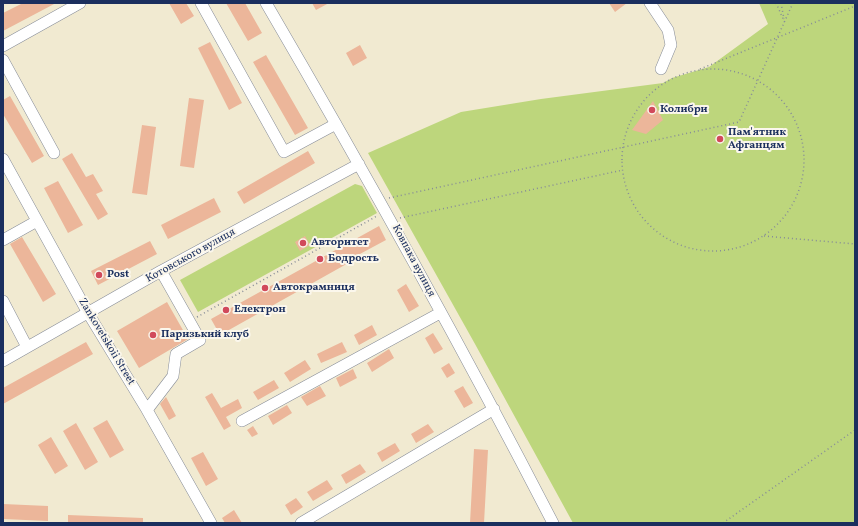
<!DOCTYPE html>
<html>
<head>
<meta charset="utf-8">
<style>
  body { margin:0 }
  #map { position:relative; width:858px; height:526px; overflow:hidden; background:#f1ead1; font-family:Vollkorn,serif }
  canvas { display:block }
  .frame { position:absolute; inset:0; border:4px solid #1b2f5e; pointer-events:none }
</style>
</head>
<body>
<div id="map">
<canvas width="858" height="526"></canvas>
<div class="frame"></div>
</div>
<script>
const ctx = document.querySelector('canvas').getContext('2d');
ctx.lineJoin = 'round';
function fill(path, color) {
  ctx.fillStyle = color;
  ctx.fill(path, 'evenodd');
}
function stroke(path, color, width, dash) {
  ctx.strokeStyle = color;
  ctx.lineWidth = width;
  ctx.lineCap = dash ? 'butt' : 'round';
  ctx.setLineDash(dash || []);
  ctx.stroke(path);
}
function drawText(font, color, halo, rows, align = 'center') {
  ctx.font = font + ' Vollkorn,serif';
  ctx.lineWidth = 4;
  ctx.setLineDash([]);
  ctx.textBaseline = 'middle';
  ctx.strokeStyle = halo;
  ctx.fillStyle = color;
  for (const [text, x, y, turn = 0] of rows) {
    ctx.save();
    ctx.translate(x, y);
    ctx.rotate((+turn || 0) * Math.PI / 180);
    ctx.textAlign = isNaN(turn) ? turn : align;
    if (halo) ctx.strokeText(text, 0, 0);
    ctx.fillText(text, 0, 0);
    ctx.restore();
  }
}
fill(new Path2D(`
  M759 3H855V523H573L475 344 368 153 461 112 541 99 663 83 672 78 709 67 768 24Z
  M355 184 362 186 377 213 198 312 180 280Z`), '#bdd67c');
fill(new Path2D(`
  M23 3H56L3 31V13Z
  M169 3H186L194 16 181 24Z
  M226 3H245L262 33 248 41Z
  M312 3H329L316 10Z
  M609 3H627L615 12Z
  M210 42 242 103 229 110 198 48Z
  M360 45 367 58 353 66 346 53Z
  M266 55 308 128 295 135 253 62Z
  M10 96 44 156 32 163 3 114V100Z
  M189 98 204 100 194 168 180 166Z
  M653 101 663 120 646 134 632 130Z
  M142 125 156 127 147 195 132 193Z
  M308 151 315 163 244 204 237 192Z
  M72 153 86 177 93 174 103 191 96 194 108 214 98 220 62 159Z
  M58 181 83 225 68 233 44 188Z
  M214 198 221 212 168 239 161 225Z
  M379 226 386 240 358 255 359 257 220 335 211 319Z
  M305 236 310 245 300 251 295 242Z
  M22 237 56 294 43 302 10 244Z
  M150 241 157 254 98 285 91 271Z
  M406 284 419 306 409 312 397 290Z
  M167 302 188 339 139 368 117 331Z
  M372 325 377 335 359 345 354 335Z
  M433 333 443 349 434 354 425 338Z
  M86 342 93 354 3 404V388Z
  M342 342 347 352 321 363 317 354Z
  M389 349 394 358 372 372 367 363Z
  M305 360 311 369 290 382 284 373Z
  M449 363 455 373 447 378 441 368Z
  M353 369 357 378 340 387 336 378Z
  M274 380 279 388 258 400 253 392Z
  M320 386 326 396 307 406 301 397Z
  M463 386 473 403 464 408 454 391Z
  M212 393 221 408 238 399 242 408 226 417 231 426 224 430 205 397Z
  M166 397 176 416 169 420 160 404Z
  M287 405 292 413 273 425 268 416Z
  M107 420 124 450 110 458 93 428Z
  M76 423 98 462 85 470 63 431Z
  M428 424 434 432 416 443 411 434Z
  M253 426 258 434 252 437 247 430Z
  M51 437 68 466 55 474 38 445Z
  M395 443 400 451 382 462 377 453Z
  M474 449 488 450 484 523H470Z
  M203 452 218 479 206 486 191 458Z
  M360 464 366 472 346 484 341 475Z
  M327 480 333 489 313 501 307 492Z
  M296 498 303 507 291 515 285 505Z
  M3 504 48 506V521L3 519Z
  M234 510 242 523H225L222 518Z
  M68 515 143 518V523H68Z`), '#ecb69a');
const minor = new Path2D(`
  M201 3 284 152 336 124
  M266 3C366 174 462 347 553 523
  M650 3 668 30 671 45 661 69
  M3 46 80 3
  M3 60 54 153
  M3 159 88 313 147 410 211 523
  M3 240 37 221
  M3 301 27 347
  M3 361 161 271 359 164
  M147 410 173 376 176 354 200 340 161 271
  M242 421 440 313
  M301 523 494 409`);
stroke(minor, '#868c98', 12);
stroke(new Path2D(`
  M776 3 785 23
  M781 3 784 19
  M622 160a91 91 0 1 1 182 0a91 91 0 1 1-182 0Z
  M700 69 855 6
  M389 198 739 122 793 3
  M400 218 623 170
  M764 236 855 244
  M197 317 377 216
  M723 523 855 430`), '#868c98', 1.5, [1, 3]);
stroke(minor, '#fff', 11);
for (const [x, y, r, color] of [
  [652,110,4,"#d1495b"],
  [720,139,4,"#d1495b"],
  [303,243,4,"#d1495b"],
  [320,259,4,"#d1495b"],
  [99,275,4,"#d1495b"],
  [265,288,4,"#d1495b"],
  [226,310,4,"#d1495b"],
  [153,335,4,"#d1495b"]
]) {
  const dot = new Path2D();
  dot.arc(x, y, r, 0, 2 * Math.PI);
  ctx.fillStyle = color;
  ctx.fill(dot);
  stroke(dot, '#fbf7ec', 1.5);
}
drawText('bold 11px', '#1b2f5e', '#fbf7ec', [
  ["Колибри",660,110],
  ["Пам'ятник",728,133],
  ["Афганцям",728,146],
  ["Авторитет",311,243],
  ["Бодрость",328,259],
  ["Post",107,275],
  ["Автокрамниця",273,288],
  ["Електрон",234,310],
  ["Паризький клуб",161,335]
], 'left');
drawText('11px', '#1b2f5e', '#fbf7ec', [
  ["Котовського вулиця",191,256,-29],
  ["Ковпака вулиця",413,261,62],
  ["Zankovetskoii Street",106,342,59]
]);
</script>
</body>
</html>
